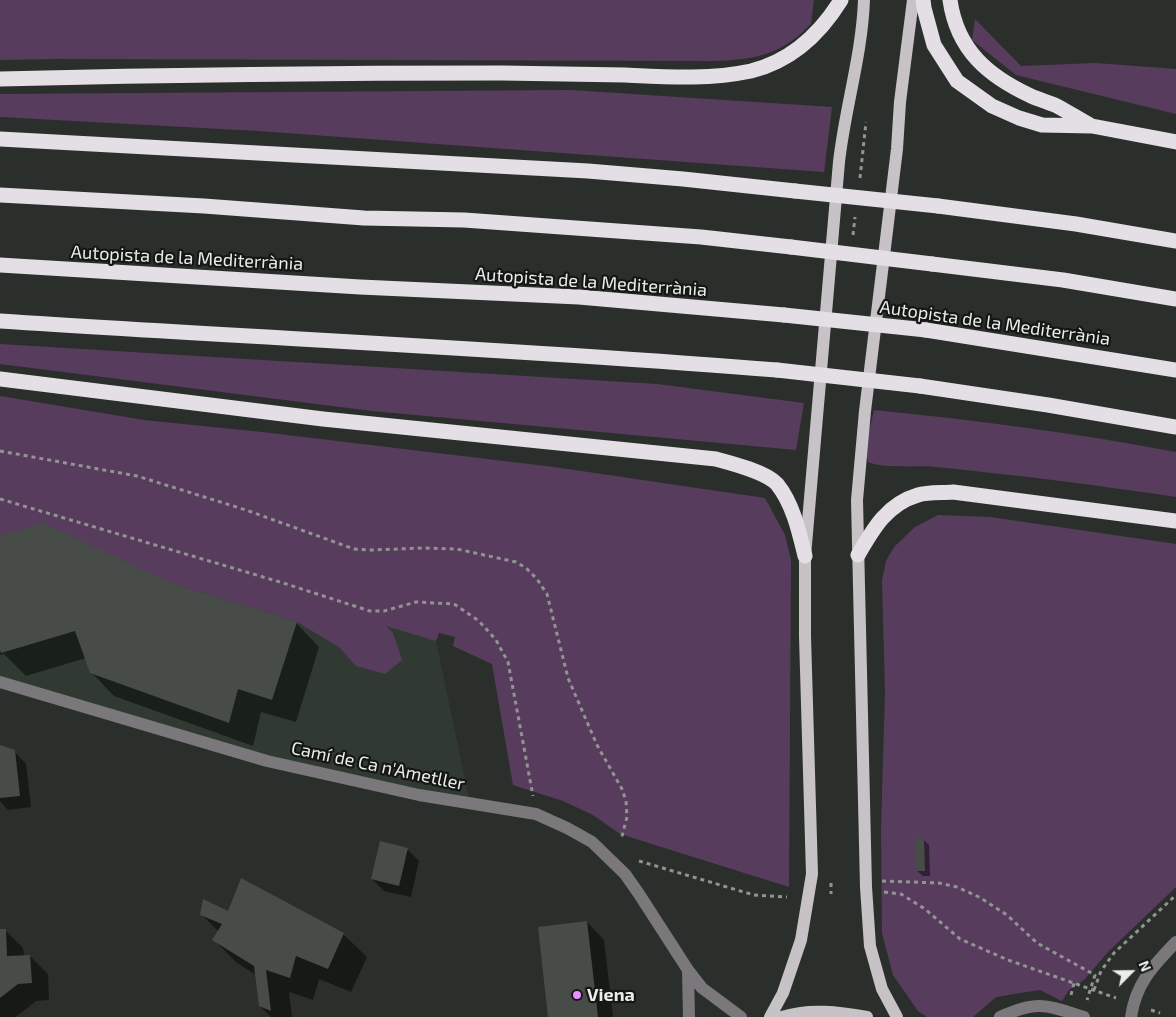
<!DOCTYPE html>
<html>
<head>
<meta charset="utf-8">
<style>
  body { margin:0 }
  #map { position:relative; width:1176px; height:1017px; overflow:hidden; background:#2b2f2c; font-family:"Exo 2",sans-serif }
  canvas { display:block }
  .north { position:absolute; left:1106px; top:947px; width:50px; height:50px; -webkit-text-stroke:4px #151715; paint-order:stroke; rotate:67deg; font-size:14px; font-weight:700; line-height:20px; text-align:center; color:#eaedea }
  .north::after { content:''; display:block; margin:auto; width:18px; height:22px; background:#eaedea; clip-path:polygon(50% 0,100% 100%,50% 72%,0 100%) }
</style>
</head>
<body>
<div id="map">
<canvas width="1176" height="1017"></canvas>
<div class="north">N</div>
</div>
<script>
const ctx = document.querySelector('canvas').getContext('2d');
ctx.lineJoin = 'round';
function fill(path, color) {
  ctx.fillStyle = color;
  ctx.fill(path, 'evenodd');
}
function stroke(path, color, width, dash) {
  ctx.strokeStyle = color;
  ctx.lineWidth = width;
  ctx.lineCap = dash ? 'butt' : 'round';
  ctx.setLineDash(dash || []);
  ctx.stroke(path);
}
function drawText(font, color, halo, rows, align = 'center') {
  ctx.font = font + ' "Exo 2",sans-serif';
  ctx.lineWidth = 4.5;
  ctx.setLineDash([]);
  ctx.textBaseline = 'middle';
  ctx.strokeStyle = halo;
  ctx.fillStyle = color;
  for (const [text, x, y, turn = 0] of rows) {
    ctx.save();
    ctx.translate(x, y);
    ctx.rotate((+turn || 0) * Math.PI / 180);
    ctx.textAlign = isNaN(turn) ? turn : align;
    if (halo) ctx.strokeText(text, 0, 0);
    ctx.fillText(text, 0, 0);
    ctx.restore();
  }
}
fill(new Path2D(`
  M0 448 422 612 436 641 470 803 267 761 0 682Z`), '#303a32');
fill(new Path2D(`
  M0 0H814L811 24C804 30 798 37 790 42 767 58 742 60 714 61L57 59 0 60Z
  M975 19 1021 66 1096 63 1176 69V114L1016 75 972 40Z
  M571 90 832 107 824 172 258 131 0 117V94Z
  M0 344 657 384 804 403 796 450 372 411 0 364Z
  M0 396 144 420 262 432 554 467 765 498 785 535 791 560 789 887 620 834 593 815 563 801 513 785 492 664 453 646 455 637 439 633 436 641 386 626 393 633 402 660 385 674 356 666 339 647 297 622 171 583 44 524 0 535V460H2L0 459Z
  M874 410C975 420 1076 433 1176 452V497C1097 485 1016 475 936 467 919 465 882 469 868 462L865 449Z
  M938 515 990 517 1176 544V887L1108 952 1084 980 1069 990 1062 1001 1040 990 1020 993 996 997 973 1017H927L918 1011 893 975 882 933 881 828 885 693 882 580 886 561 894 547 915 527Z`), '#583c5e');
fill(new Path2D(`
  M0 536 171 584 296 623 319 647 296 722 261 712 253 746 114 696 91 672 86 658 26 676 4 654 0 655Z
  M0 746 14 751 26 764 31 807 8 810 0 801Z
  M923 839 929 845 930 876H923L917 871Z
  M407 849 419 861 411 897 384 891 372 879Z
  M228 913 343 934 367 957 351 992 319 979 313 1000 289 992 292 1017H271L260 1006 256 975 237 963 214 940 219 932 201 914Z
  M587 922 604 940 613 1017H549Z
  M0 930H5L23 948 24 956H30L48 974 49 1000 36 1001 16 1017H0Z`), '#0007');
fill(new Path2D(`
  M44 523 171 583 297 622 272 700 238 689 229 723 90 673 75 631 1 653 0 650V535Z
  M0 745 15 750 20 796 0 798Z
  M915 838H924L925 871H916Z
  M380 841 408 848 399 886 371 879Z
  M241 878 344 933 328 969 296 956 290 978 266 970 271 1011 259 1006 254 966 212 940 222 924 200 915 203 899 228 911Z
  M587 921 598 1017H548L538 927Z
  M0 929H6L7 956 30 955 32 983 18 984 0 998Z`), '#474c48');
stroke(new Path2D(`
  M860 178 866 122
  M853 235 855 217
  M0 451 137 476 246 510 354 549 371 550 423 548 457 549 516 562 526 568 537 579 547 594 568 678 597 745 622 789 626 801 627 817 621 840
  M0 499 280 582 370 611H384L416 602 454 604 479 621 496 640 508 662 533 796
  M639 861 754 895 787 897
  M882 881 939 883 957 887 979 897 1007 915 1037 943 1095 975 1087 1000
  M831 883V894
  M884 892 901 894 925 909 960 939 1008 960 1116 998
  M1094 990 1101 971 1114 953 1176 895
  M1071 995 1074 983
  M1151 1010 1160 1013`), '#919592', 3, [4, 4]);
stroke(new Path2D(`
  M0 682 267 761 419 795 536 814 567 828 592 842 625 874 639 894 688 970 702 988 741 1017
  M688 970 689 1017
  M1000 1017C1038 1000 1046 1005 1084 1017
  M1131 1017C1136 983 1153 966 1176 942`), '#7a787a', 12);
stroke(new Path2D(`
  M770 1017 783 993 801 940 812 874 805 636V556L839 162C845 108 862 55 864 0
  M782 1017C809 1008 840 1012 867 1017
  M897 1017 882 989 870 946 866 887 857 500 865 411 897 149 900 102 913 0`), '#c6c2c6', 12);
stroke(new Path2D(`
  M923 0 924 8 934 45 957 81 992 106 1019 118 1042 125 1092 126 1176 142
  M950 0C957 50 988 76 1031 96 1040 100 1048 102 1057 106 1068 112 1079 119 1090 125
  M0 79C167 75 335 73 502 73 543 74 584 74 625 75 667 77 709 80 751 71 791 61 820 34 841 0
  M0 139 588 171 683 179 795 191
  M0 195 204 206 364 218 464 220 701 237 791 247
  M938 206 1076 224 1176 241
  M932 264 1063 280 1176 299
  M0 265 360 287 579 297 784 315
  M0 321C259 338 518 349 777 370
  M926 330 1176 370
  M0 379 323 419 716 459C731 463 766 472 777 484 793 504 799 531 805 556
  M920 386 1048 405 1176 427
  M858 555C873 529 887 504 918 495 928 492 942 493 953 492L1176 521`), '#e4dfe4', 15);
stroke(new Path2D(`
  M795 191 938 206
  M791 247 932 264
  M784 315 926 330
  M777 370 920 386`), '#e4dfe4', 15);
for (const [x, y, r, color] of [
  [577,995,5,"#ea8dfd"]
]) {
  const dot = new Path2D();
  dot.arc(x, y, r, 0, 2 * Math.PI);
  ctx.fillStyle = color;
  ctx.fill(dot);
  stroke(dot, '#151715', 2);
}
drawText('18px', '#eaedea', '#151715', [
  ["Autopista de la Mediterrània",187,258,3],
  ["Autopista de la Mediterrània",591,282,4],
  ["Autopista de la Mediterrània",995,323,8],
  ["Camí de Ca n'Ametller",378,766,12]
]);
drawText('bold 18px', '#eaedea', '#151715', [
  ["Viena",587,995]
], 'left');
</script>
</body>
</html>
